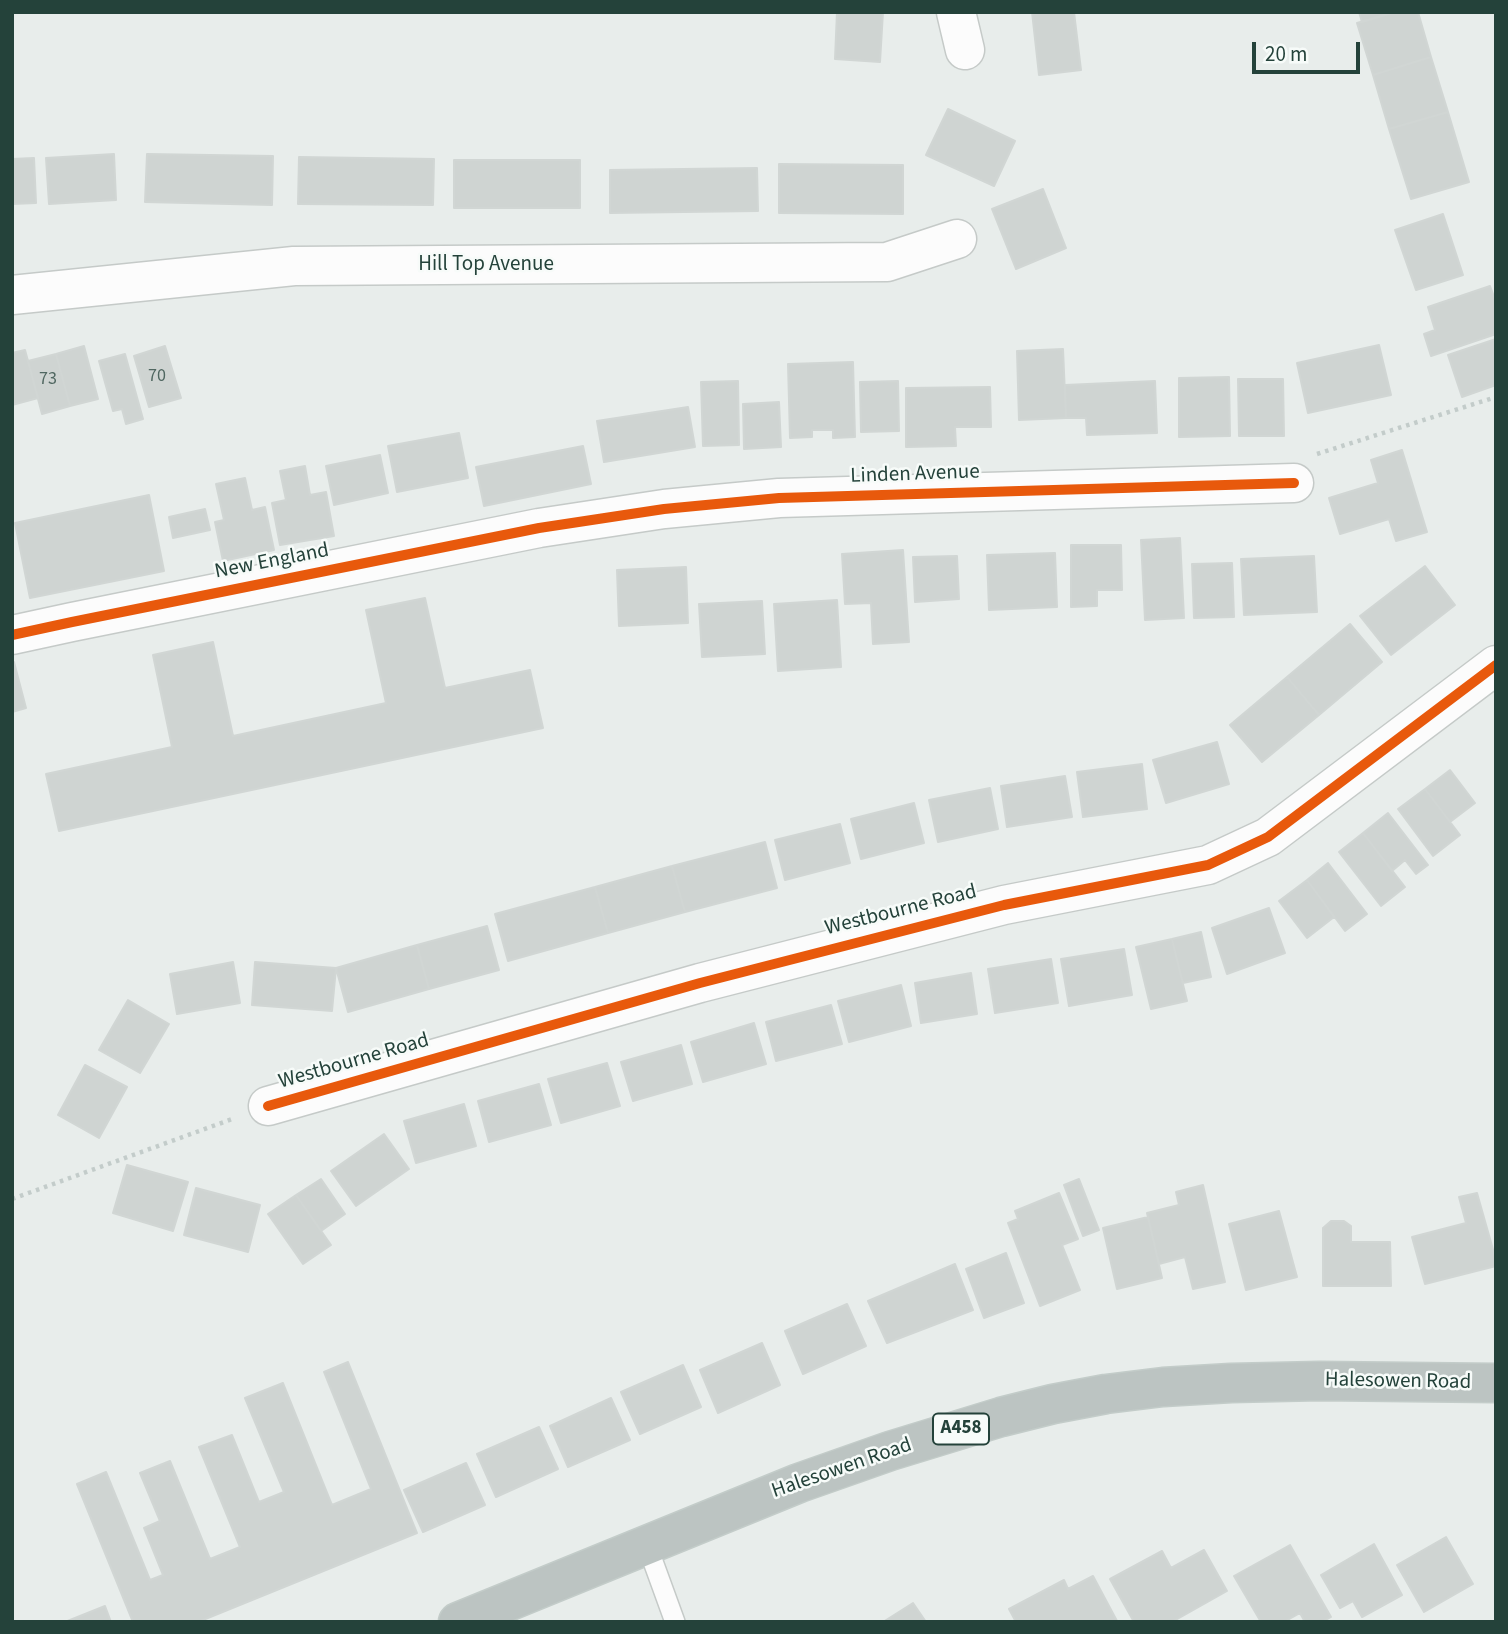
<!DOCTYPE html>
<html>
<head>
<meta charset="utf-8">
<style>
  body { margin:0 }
  #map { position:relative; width:1508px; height:1634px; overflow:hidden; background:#e8edeb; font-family:"Source Sans 3",sans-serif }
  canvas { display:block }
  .frame { position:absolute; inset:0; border:14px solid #24423a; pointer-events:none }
  .scale { position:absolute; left:1252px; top:42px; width:108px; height:32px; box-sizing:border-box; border:4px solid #24423a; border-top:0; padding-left:9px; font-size:21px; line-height:24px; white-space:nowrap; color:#24423a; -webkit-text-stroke:5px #f7fbf9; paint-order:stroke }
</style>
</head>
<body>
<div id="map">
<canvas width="1508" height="1634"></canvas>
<div class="frame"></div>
<div class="scale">20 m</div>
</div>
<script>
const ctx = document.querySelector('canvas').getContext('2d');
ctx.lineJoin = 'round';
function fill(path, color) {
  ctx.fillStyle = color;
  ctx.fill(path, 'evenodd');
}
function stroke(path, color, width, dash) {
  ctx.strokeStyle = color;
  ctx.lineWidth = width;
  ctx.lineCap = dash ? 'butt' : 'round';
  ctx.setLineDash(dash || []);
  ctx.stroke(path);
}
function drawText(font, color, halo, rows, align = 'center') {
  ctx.font = font + ' "Source Sans 3",sans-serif';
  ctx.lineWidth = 5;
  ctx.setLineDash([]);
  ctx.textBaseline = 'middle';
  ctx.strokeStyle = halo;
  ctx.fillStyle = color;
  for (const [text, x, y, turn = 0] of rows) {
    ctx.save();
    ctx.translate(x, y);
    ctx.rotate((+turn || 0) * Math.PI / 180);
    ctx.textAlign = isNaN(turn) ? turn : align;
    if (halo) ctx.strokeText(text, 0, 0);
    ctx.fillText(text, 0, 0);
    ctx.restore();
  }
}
const building = new Path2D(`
  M837 12H883L880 62 835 59Z
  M1032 12H1074L1081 70 1039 75Z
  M1359 12H1395L1362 22Z
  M1395 12H1418L1431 57 1373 75 1357 23Z
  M1431 57 1448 112 1389 129 1373 75Z
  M948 109 1015 141 994 186 926 155Z
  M1448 112 1469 182 1411 199 1389 129Z
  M114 154 116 200 49 204 46 158Z
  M147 154 273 156 272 205 145 202Z
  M299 157 434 159 433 205 298 204Z
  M34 158 36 203 12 204V159Z
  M454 160H580V208H454Z
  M779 164 903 165V214L779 213Z
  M757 168 758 211 610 213V170Z
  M1043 189 1066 248 1016 269 992 209Z
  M1443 214 1463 275 1416 290 1395 230Z
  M1490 286 1496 302V334L1431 356 1424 334 1435 330 1428 307Z
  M1496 339V385L1462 397 1448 355Z
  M1379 345 1391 395 1308 413 1297 363Z
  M84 346 98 399 70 406 56 354Z
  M165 346 181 398 149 407 134 356Z
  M1063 349 1066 418 1019 420 1017 351Z
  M25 350 38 398 12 405V353Z
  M56 354 70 406 42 414 28 361Z
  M125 354 143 419 126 424 122 409 113 411 99 361Z
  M853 362 855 437 833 438V430H812V437L790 438 788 364Z
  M1229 377 1230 436 1179 437V378Z
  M1238 379H1283L1284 436H1239Z
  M738 381 739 445 703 446 701 382Z
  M898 381 899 431 861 432 860 382Z
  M1155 381 1157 433 1087 435 1086 418H1066L1065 385Z
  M990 387 991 427H955L956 446 906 447V388Z
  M779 402 781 447 744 449 743 404Z
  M688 407 695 447 604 462 597 421Z
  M459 433 468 478 397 492 388 446Z
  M583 446 591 484 484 506 476 467Z
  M1402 450 1427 532 1396 541 1389 519 1340 534 1329 498 1378 483 1371 460Z
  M380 455 388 493 334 505 326 466Z
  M305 466 310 495 326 492 334 536 280 545 272 503 286 500 280 471Z
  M245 478 252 510 265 507 274 550 223 561 215 522 224 520 216 484Z
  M149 495 164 571 30 598 15 523Z
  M205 509 210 530 173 538 169 517Z
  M1180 538 1184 618 1145 620 1141 540Z
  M1071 545H1121L1122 590H1097V606L1071 607Z
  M903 550 909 642 873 644 871 603 845 604 842 554Z
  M1055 553 1057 607 989 610 987 555Z
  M957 556 959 599 915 602 913 557Z
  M1314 556 1317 612 1244 615 1241 559Z
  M1232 563 1234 617 1194 618 1192 564Z
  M1425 566 1455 605 1391 655 1360 616Z
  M686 567 688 623 619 626 617 570Z
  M425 598 445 688 530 670 543 728 59 831 46 774 172 747 153 655 213 642 233 736 386 703 366 610Z
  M837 600 841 667 778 671 774 604Z
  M762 601 765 654 702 657 699 604Z
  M1350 624 1382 662 1319 715 1287 677Z
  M12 662H14L26 708 12 712Z
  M1287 677 1319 715 1262 762 1230 725Z
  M1217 742 1229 784 1166 803 1153 760Z
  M1142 764 1147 809 1083 817 1077 772Z
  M1450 770 1475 803 1450 822 1425 789Z
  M1065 776 1072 817 1007 827 1001 786Z
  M990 788 998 829 938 842 929 800Z
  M1425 789 1460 835 1433 856 1398 809Z
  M914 803 924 843 861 859 851 819Z
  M1388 813 1428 865 1416 874 1405 860 1392 871 1363 833Z
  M840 824 850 863 785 880 775 840Z
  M1363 833 1405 887 1381 906 1339 852Z
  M765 842 777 888 685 912 672 866Z
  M1328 863 1367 914 1345 931 1307 880Z
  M672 866 685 912 608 933 595 887Z
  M1307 880 1334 917 1307 938 1279 901Z
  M595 887 608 933 508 961 495 914Z
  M1269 908 1285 953 1227 974 1212 928Z
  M487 926 499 970 429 989 417 945Z
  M1201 932 1211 977 1183 983 1172 939Z
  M1172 939 1187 1001 1151 1009 1136 947Z
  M417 945 429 989 348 1012 336 968Z
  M1124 949 1132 995 1069 1006 1061 959Z
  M1051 959 1058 1003 995 1013 988 969Z
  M233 962 240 1003 177 1014 170 974Z
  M255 962 336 968 332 1011 252 1005Z
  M971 973 977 1014 921 1023 915 983Z
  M901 985 911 1026 849 1042 838 1001Z
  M128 1000 169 1024 140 1073 99 1050Z
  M831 1005 842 1044 776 1061 766 1022Z
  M754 1023 766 1064 703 1082 691 1042Z
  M681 1045 692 1084 633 1101 621 1062Z
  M607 1063 620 1106 561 1123 548 1079Z
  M85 1065 127 1087 99 1138 58 1115Z
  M539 1084 551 1125 489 1142 478 1101Z
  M464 1104 476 1146 416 1163 404 1121Z
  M384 1134 409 1169 356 1206 331 1171Z
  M127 1165 188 1182 173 1231 113 1213Z
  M321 1179 345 1214 321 1231 296 1195Z
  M1079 1179 1099 1230 1083 1236 1064 1185Z
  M1203 1185 1225 1282 1193 1289 1185 1257 1159 1264 1147 1213 1179 1205 1176 1192Z
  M196 1188 260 1205 248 1252 184 1235Z
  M1059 1193 1078 1239 1062 1245 1080 1290 1040 1306 1008 1223 1018 1219 1015 1211Z
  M1477 1193 1496 1260V1266L1425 1284 1412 1237 1466 1223 1459 1197Z
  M296 1195 331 1245 303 1264 268 1214Z
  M1279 1211 1297 1277 1246 1290 1229 1224Z
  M1148 1217 1162 1278 1117 1289 1103 1228Z
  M1331 1221H1344L1351 1226V1242H1390L1391 1286H1323V1228Z
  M1006 1253 1024 1303 984 1318 966 1269Z
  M955 1264 973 1310 887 1343 868 1301Z
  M847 1304 866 1346 803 1374 785 1331Z
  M762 1343 780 1385 718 1413 700 1370Z
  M348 1362 417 1533 198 1622H133L77 1484 106 1472 150 1580 163 1575 144 1528 160 1521 140 1473 170 1461 210 1559 240 1547 199 1447 232 1435 259 1502 284 1492 245 1398 283 1383 332 1505 371 1489 324 1372Z
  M683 1365 701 1407 640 1434 621 1392Z
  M611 1398 630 1440 568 1467 550 1426Z
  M539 1427 558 1469 496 1497 477 1454Z
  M466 1463 485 1505 423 1532 404 1490Z
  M1446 1537 1473 1584 1424 1612 1397 1565Z
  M1374 1544 1402 1595 1362 1617 1353 1601 1340 1608 1321 1575Z
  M1290 1545 1331 1617 1322 1622H1305L1300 1613 1284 1622H1261L1234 1576Z
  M1204 1550 1227 1591 1172 1622H1134L1110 1579 1162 1551 1171 1568Z
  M1093 1576 1117 1621 1115 1622H1016L1009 1609 1064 1580 1068 1589Z
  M913 1603 926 1622H883Z
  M105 1606 111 1622H65Z`);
fill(building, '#cfd4d2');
stroke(building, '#d1d6d4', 2);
const lane = new Path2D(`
  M647 1545 675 1622`);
const street = new Path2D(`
  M956 12 965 50
  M12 295 294 266 887 262 957 239
  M12 635 72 622 539 528 664 509 779 498 1294 483
  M268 1106 700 983 1004 905 1208 865 1268 837 1496 665`);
const highway = new Path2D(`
  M458 1622 799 1483 890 1451 1001 1417 1053 1404 1106 1394 1163 1387 1231 1383 1320 1381 1496 1383`);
stroke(lane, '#c5cac8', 22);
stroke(street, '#c5cac8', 41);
stroke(highway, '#c3ccc9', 41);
stroke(new Path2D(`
  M1317 454 1496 397
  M12 1199 235 1118`), '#c3ccca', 4.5, [3.5, 5]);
stroke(lane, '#fcfcfc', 19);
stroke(street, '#fcfcfc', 38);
stroke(highway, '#bcc4c2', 38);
stroke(new Path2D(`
  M12 635 72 622 539 528 664 509 779 498 1294 483
  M268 1106 700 983 1004 905 1208 865 1268 837 1496 665`), '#e8590c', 10);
drawText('18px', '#506761', null, [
  ["70",157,377],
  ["73",48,380]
]);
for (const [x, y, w] of [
  [961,1429,56]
]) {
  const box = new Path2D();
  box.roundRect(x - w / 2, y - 15.5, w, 31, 5);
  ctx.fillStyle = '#f7fbf9';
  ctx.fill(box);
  stroke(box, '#24423a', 2);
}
drawText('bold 19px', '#24423a', null, [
  ["A458",961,1429]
]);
drawText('21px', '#24423a', '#f7fbf9', [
  ["Hill Top Avenue",486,265],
  ["Linden Avenue",915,475,-2],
  ["New England",272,562,-11],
  ["Westbourne Road",901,911,-14],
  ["Westbourne Road",354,1062,-16],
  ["Halesowen Road",1398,1382,1],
  ["Halesowen Road",842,1469,-19]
]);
</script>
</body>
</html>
